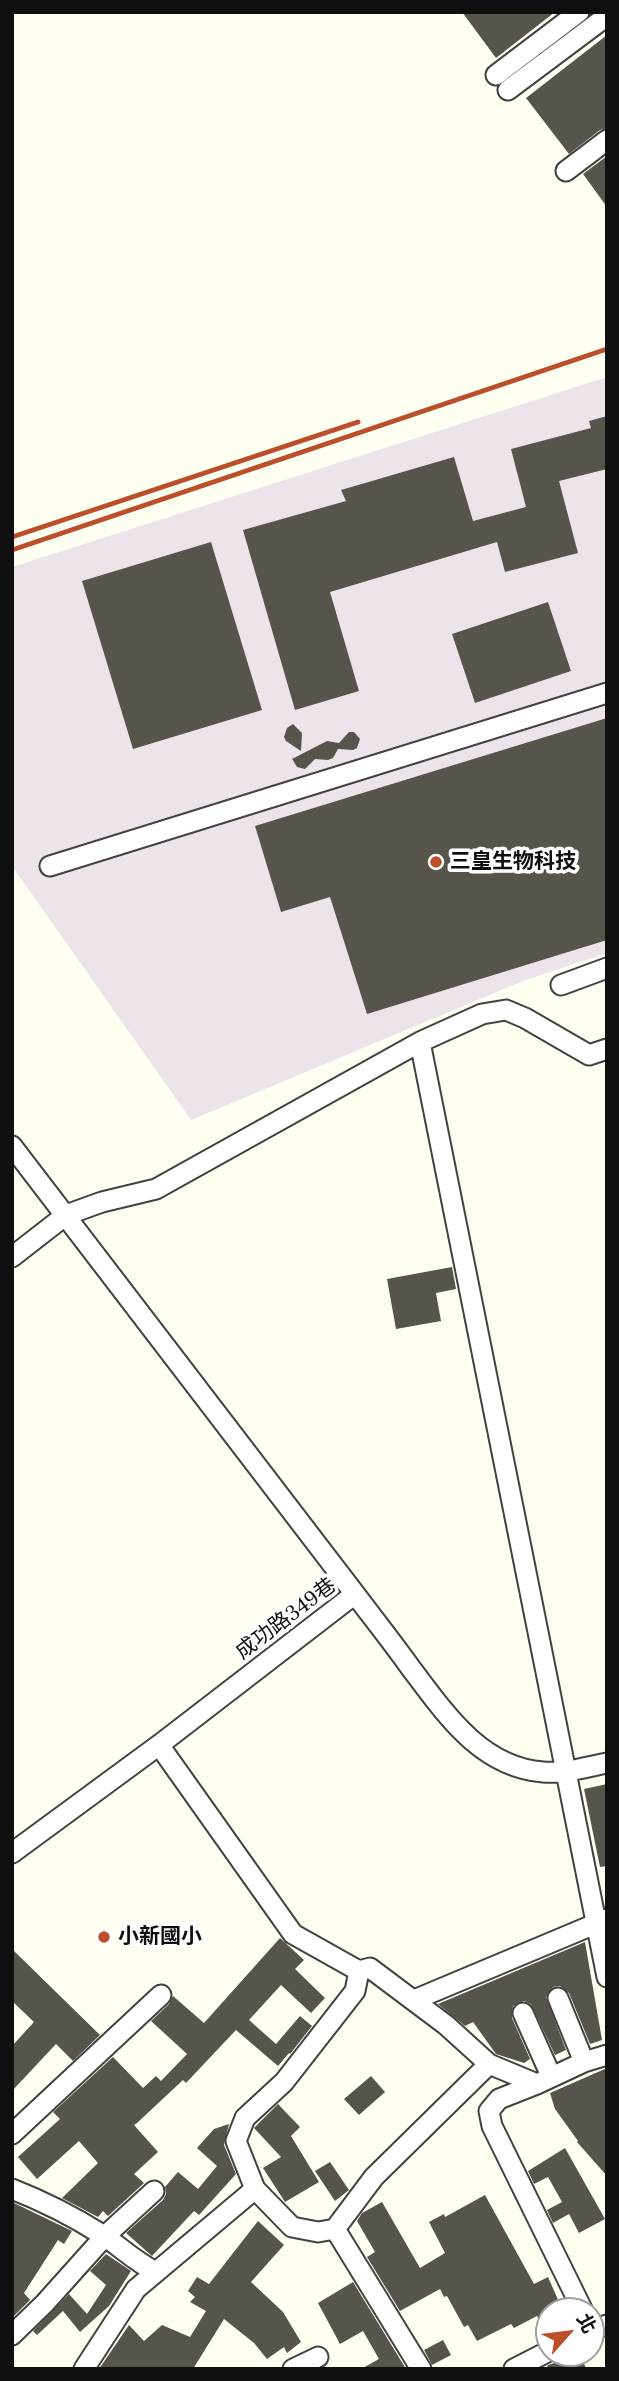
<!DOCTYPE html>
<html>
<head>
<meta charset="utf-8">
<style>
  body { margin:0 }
  #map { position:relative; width:619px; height:2381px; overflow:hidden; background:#fdfff1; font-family:Lora,"Noto Sans TC",serif }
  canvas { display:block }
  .frame { position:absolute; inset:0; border:14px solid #0f0f0f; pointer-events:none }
  .north { position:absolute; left:535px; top:2297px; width:70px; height:70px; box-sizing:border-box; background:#fff; border:2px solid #9f9f9f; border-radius:50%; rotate:62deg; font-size:19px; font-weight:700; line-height:28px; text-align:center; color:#0f0f0f }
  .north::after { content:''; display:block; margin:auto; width:24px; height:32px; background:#bc4f2a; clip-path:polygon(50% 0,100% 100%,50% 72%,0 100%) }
</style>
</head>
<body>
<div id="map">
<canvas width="619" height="2381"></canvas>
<div class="frame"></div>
<div class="north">北</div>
</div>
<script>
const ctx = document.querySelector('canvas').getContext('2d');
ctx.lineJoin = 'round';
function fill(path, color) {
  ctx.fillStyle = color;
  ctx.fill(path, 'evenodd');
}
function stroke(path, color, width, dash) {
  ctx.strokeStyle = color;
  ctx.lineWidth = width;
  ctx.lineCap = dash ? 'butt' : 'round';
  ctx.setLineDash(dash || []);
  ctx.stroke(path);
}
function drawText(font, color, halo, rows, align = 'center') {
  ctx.font = font + ' Lora,"Noto Sans TC",serif';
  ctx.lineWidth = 7;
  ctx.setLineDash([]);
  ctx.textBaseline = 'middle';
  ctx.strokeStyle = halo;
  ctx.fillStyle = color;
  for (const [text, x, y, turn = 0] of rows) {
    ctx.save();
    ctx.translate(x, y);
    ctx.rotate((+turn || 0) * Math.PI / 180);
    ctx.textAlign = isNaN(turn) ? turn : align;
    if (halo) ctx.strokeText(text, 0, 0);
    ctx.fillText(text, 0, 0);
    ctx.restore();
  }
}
fill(new Path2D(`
  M607 377V953L523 981 191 1120 12 866V567Z`), '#ede4eb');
fill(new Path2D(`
  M462 12H555L496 58Z
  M607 35V128L600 130 569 154 526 98Z
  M607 156V207L583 174Z
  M607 416V469L559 481 578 553 505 572 497 542 330 592 359 691 295 710 243 530 346 501 341 490 454 457 473 521 526 507 511 449 591 428 589 421Z
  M211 542 262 710 133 749 82 581Z
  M548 602 571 671 475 703 452 634Z
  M607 718V940L367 1014 330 897 281 912 255 826Z
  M293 724 302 733 301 751 286 741 284 737 287 728Z
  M349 732H354L360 739 357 748 353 750 338 749 333 758 328 760 315 759 305 769 297 767 292 759 327 741 339 743Z
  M452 1267 456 1289 436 1293 441 1321 396 1329 387 1279Z
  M607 1784V1866L600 1867 584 1789Z
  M280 1938 304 1960 295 1969 325 1998 311 2013 281 1985 249 2020 276 2044 300 2016 312 2026 290 2054 289 2053 278 2066 236 2030 186 2083 183 2080 137 2123 134 2125 158 2152 134 2174 144 2183 108 2216 103 2211 98 2217 62 2198 98 2163 79 2141 37 2179 18 2157 60 2119 53 2112 113 2057 143 2088 156 2076 161 2081 187 2054 151 2021 169 2004 173 1996 204 2023Z
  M585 1942 602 2040 590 2044 569 1993 560 1986 553 1987 546 1997 566 2050 555 2055 531 2004 524 2001 513 2006 512 2018 530 2059 524 2063 496 2054 473 2022 465 2026 438 2004Z
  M12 1949 100 2035 73 2061 56 2044 12 2091V2046L34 2022 12 2001Z
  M607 2068V2176L577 2142 578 2141 555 2109 550 2093Z
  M371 2076 385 2092 359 2115 344 2099Z
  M278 2104 300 2127 291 2136 319 2182 285 2202 263 2168 281 2157 254 2128Z
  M229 2124 224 2145 236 2174 199 2215 194 2211 152 2256 126 2233 163 2200 166 2194 165 2187 178 2172 198 2189 217 2166 197 2148 214 2129Z
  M565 2148 605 2219 579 2233 569 2214 553 2223 547 2210 562 2202 548 2177 534 2184 528 2171Z
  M330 2162 349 2190 335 2201 315 2171Z
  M485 2195 534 2284 548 2277 563 2311H549V2339L537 2316 514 2328 511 2324 477 2341 468 2325 464 2327 447 2296 444 2297 440 2289 400 2311 367 2257 375 2252 357 2221 362 2213 382 2202 420 2268 445 2253 429 2222 444 2214 445 2217Z
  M12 2202 72 2231 64 2244 58 2240 24 2293 30 2300 12 2318Z
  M258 2221 284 2245 251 2282 283 2312 301 2342 287 2353 284 2347 267 2359 254 2343 224 2319 193 2369H99L129 2325 144 2341 162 2325 190 2337 206 2311 190 2302 195 2297 188 2291 197 2277 209 2284Z
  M106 2254 131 2271 109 2306 80 2332 63 2311 37 2335 33 2331 69 2294 87 2314 106 2285 90 2271Z
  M353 2282 406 2369H361L379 2359 363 2331 340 2344 318 2303Z
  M443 2340 451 2355 432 2365 424 2350Z
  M581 2355 586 2369H546L548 2365Z`), '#57544c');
const minor = new Path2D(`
  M496 75 579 12
  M508 90 607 16
  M566 171 607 140
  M50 866 607 693
  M561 985 607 968
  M420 1042 607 1977
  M12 1146 355 1594
  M12 1257 66 1215 102 1202 156 1189 420 1042 482 1014 506 1010 525 1018 589 1055 607 1049
  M159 1745 293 1934 359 1971 355 1991 284 2082 245 2118 236 2141 255 2189 292 2227 318 2232 335 2229
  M12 1853 159 1745 355 1594C373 1618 392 1642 410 1667 445 1713 480 1767 543 1772 564 1774 586 1767 607 1763
  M359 1971 370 1968 446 2025 489 2064 537 2084
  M558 1998 584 2062
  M414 2000 607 1919
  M523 2013 551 2076
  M12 2134 161 1995
  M12 2189C45 2202 71 2215 101 2234 121 2247 134 2261 156 2272
  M583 2311 492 2126 489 2111 499 2099 537 2084 584 2062 607 2055
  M591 2330 607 2325
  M12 2335 45 2303 105 2236 154 2191
  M84 2369 136 2289 255 2189
  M293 2369 318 2357
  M421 2369 335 2229 374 2177 489 2064
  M514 2369 549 2351`);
stroke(minor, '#424242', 23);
stroke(minor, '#fff', 19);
stroke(new Path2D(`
  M12 537 358 422
  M12 550 607 349`), '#bc4f2a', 5);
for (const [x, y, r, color] of [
  [436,862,7,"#bc4f2a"],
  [104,1937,7,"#bc4f2a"]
]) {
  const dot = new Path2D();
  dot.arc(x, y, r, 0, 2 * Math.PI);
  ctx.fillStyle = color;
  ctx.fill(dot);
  stroke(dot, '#fff', 2.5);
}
drawText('bold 21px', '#0f0f0f', '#fff', [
  ["三皇生物科技",450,862],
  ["小新國小",118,1937]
], 'left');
drawText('21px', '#0f0f0f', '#fff', [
  ["成功路349巷",286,1619,-37]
]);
</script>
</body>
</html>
